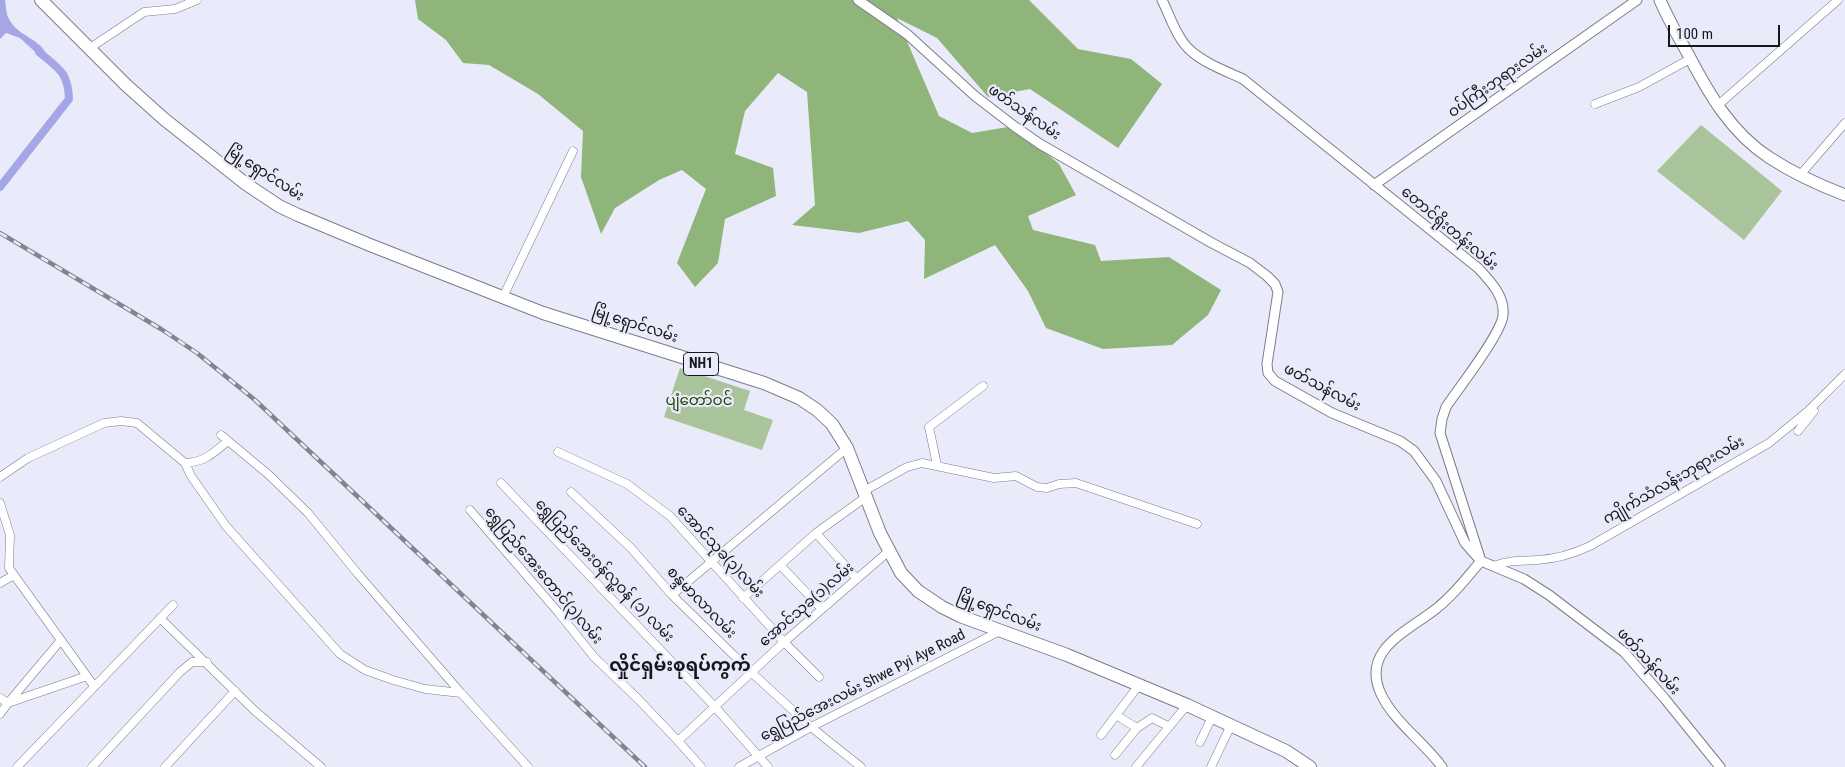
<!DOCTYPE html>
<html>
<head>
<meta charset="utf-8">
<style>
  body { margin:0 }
  #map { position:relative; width:1845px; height:767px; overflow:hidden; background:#eaebfa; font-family:"Roboto Condensed",sans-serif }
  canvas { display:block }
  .scale { position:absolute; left:1668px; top:25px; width:112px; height:22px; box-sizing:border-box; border:2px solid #16171c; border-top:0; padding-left:6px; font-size:15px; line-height:18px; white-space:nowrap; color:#16171c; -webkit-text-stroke:4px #eaebfa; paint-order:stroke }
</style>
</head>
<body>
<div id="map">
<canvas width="1845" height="767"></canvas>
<div class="scale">100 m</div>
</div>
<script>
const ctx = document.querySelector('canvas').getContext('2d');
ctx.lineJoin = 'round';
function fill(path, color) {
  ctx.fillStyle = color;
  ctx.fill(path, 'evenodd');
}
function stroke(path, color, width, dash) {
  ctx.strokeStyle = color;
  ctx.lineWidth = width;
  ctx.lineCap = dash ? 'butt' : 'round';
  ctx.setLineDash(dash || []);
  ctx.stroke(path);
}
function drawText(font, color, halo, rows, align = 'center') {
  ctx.font = font + ' "Roboto Condensed","Noto Sans Myanmar",sans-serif';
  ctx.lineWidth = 4.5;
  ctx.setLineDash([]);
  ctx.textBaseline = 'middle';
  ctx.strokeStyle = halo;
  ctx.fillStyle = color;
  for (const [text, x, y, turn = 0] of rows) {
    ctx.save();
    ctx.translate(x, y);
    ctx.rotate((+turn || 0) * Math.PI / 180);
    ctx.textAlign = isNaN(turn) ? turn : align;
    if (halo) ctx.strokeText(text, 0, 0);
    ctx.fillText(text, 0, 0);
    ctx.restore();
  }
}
fill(new Path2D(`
  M1701 125 1782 191 1744 240 1657 171Z
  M680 368 750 391 744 410 773 420 762 450 664 417Z`), '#a9c39b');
fill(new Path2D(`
  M415 0H1029L1078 49 1131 59 1162 84 1118 148 1030 89 988 97 937 38 897 18 939 116 972 133 1014 126 1059 164 1076 195 1028 216 1033 230 1095 245 1101 261 1169 257 1221 290 1208 315 1172 345 1103 349 1046 328 1028 291 995 245 924 279 925 240 908 221 859 233 792 225 815 205 807 92 778 73 745 111 735 154 773 168 776 196 725 219 718 263 695 287 677 263 706 189 682 170 659 180 615 208 601 234 581 177 583 131 538 94 489 65 463 63 446 40 418 19Z`), '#8fb57b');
fill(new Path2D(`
  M0 0H5C6 6 6 14 9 19 18 37 41 38 48 57L44 60 20 38 6 33 0 39Z`), '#a5a6e6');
stroke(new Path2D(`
  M0 187 69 99C68 72 59 69 39 52`), '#a5a6e6', 8);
const minor = new Path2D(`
  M90 48 144 12 175 9 197 0
  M1595 104 1639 87 1690 59
  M1717 106 1838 0
  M1800 175 1845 123
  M503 297 573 151
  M1798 431 1814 411
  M221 435 269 475 308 513 358 574 461 693 528 767
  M558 452 627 484 670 516 784 642 819 677
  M185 463C205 462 213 453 228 441
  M937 465 929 427 983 386
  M0 477 28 458 104 423 121 421 137 423 185 463 191 476 226 526 340 654 365 670 393 680 425 689 461 693
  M501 483 715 707 768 767
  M864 491 907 467 922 463 994 478 1016 476 1037 487 1047 488 1059 484 1076 483 1197 524
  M571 492 631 548 672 595 752 673 811 727 861 767
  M0 503 10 535 9 568 94 686
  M470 510 558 612 594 657 638 699 678 741 701 767
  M816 533 857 579
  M781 566 822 609
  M1494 566C1508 560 1522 561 1537 560 1556 559 1573 554 1590 546L1769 443 1808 411 1845 374
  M0 583 14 575
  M672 595 847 448
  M743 598 816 533 866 497
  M160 618 255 711 321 767
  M0 698 8 703 61 640
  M0 714 8 703 87 676
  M1116 715 1137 728
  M1101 735 1139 685
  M678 741 784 642 889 551
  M1200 742 1212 717
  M1115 755 1137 728 1152 718 1168 726
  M17 767 173 605
  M92 767 180 672 192 662H207
  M165 767 235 691
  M739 767 811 727 1000 631
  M1136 767 1187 705
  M1211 767 1231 725`);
const tertiary = new Path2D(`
  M858 0 907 34 975 96 1014 126 1040 144 1212 243 1250 263 1267 276 1275 284 1278 292 1267 364 1268 373 1275 381 1332 413 1400 441 1414 451 1436 481 1465 543 1481 561 1524 579 1549 595 1624 652 1665 699 1720 767
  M1162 0C1170 16 1177 39 1191 51 1206 64 1226 71 1243 79L1478 268C1490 281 1505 296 1503 315 1502 333 1458 389 1446 407L1442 419 1440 433 1481 561C1467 577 1454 595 1437 608 1409 631 1360 649 1381 694 1394 722 1424 742 1442 767
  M1374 185 1637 0`);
const primary = new Path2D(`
  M1660 0C1668 19 1678 36 1688 54 1709 94 1731 133 1770 158 1793 173 1819 185 1845 195`);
const trunk = new Path2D(`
  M41 0 126 85 164 119 246 184 279 206 298 215 370 245 543 313 764 383 799 398 817 410 832 424 847 448 880 533 901 573 918 591 942 607 960 616 1067 655 1187 705 1286 751 1310 767`);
stroke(minor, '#7b7c89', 9);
stroke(tertiary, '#7b7c89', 11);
stroke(primary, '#7b7c89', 13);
stroke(trunk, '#7b7c89', 14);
stroke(minor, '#fff', 8);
stroke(tertiary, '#fff', 9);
stroke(primary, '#fff', 11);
stroke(trunk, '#fff', 12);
const rail = new Path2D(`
  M0 233 161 329 197 353 255 400 645 767`);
stroke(rail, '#83848e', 4.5);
stroke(rail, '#eaebfa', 2.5, [8]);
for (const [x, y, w] of [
  [701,364,35]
]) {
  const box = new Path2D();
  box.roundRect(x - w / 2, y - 11.5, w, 23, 4);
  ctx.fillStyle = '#eaebfa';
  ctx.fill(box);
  stroke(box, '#16171c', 1);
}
drawText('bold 14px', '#16171c', null, [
  ["NH1",701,364]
]);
drawText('15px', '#16171c', '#eaebfa', [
  ["ဝပ်ကြီးဘုရားလမ်း",1498,81,-35],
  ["ဖတ်သန်လမ်း",1024,113,35],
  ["မြို့ရှောင်လမ်း",265,174,33],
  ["တောင်ရိုးတန်းလမ်း",1449,229,40],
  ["မြို့ရှောင်လမ်း",635,325,18],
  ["ဖတ်သန်လမ်း",1322,388,28],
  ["ကျိုက်သံလန်းဘုရားလမ်း",1674,481,-30],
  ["အောင်သုခ(၃)လမ်း",720,552,47],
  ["ရွှေပြည်အေးဝန်လူ့ဝန် (၁) လမ်း",604,571,46],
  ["ရွှေပြည်အေးတောင်(၃)လမ်း",543,576,50],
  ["စန္ဒမာလာလမ်း",701,603,46],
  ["အောင်သုခ(၁)လမ်း",807,605,-41],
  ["မြို့ရှောင်လမ်း",999,612,21],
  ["ဖတ်သန်လမ်း",1648,662,47],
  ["ရွှေပြည်အေးလမ်း Shwe Pyi Aye Road",863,686,-27]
]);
drawText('15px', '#1c3f00', '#eaebfa', [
  ["ပျံတော်ဝင်",699,401]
]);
drawText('bold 18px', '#16171c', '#eaebfa', [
  ["လှိုင်ရှမ်းစုရပ်ကွက်",680,666]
]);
</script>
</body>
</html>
